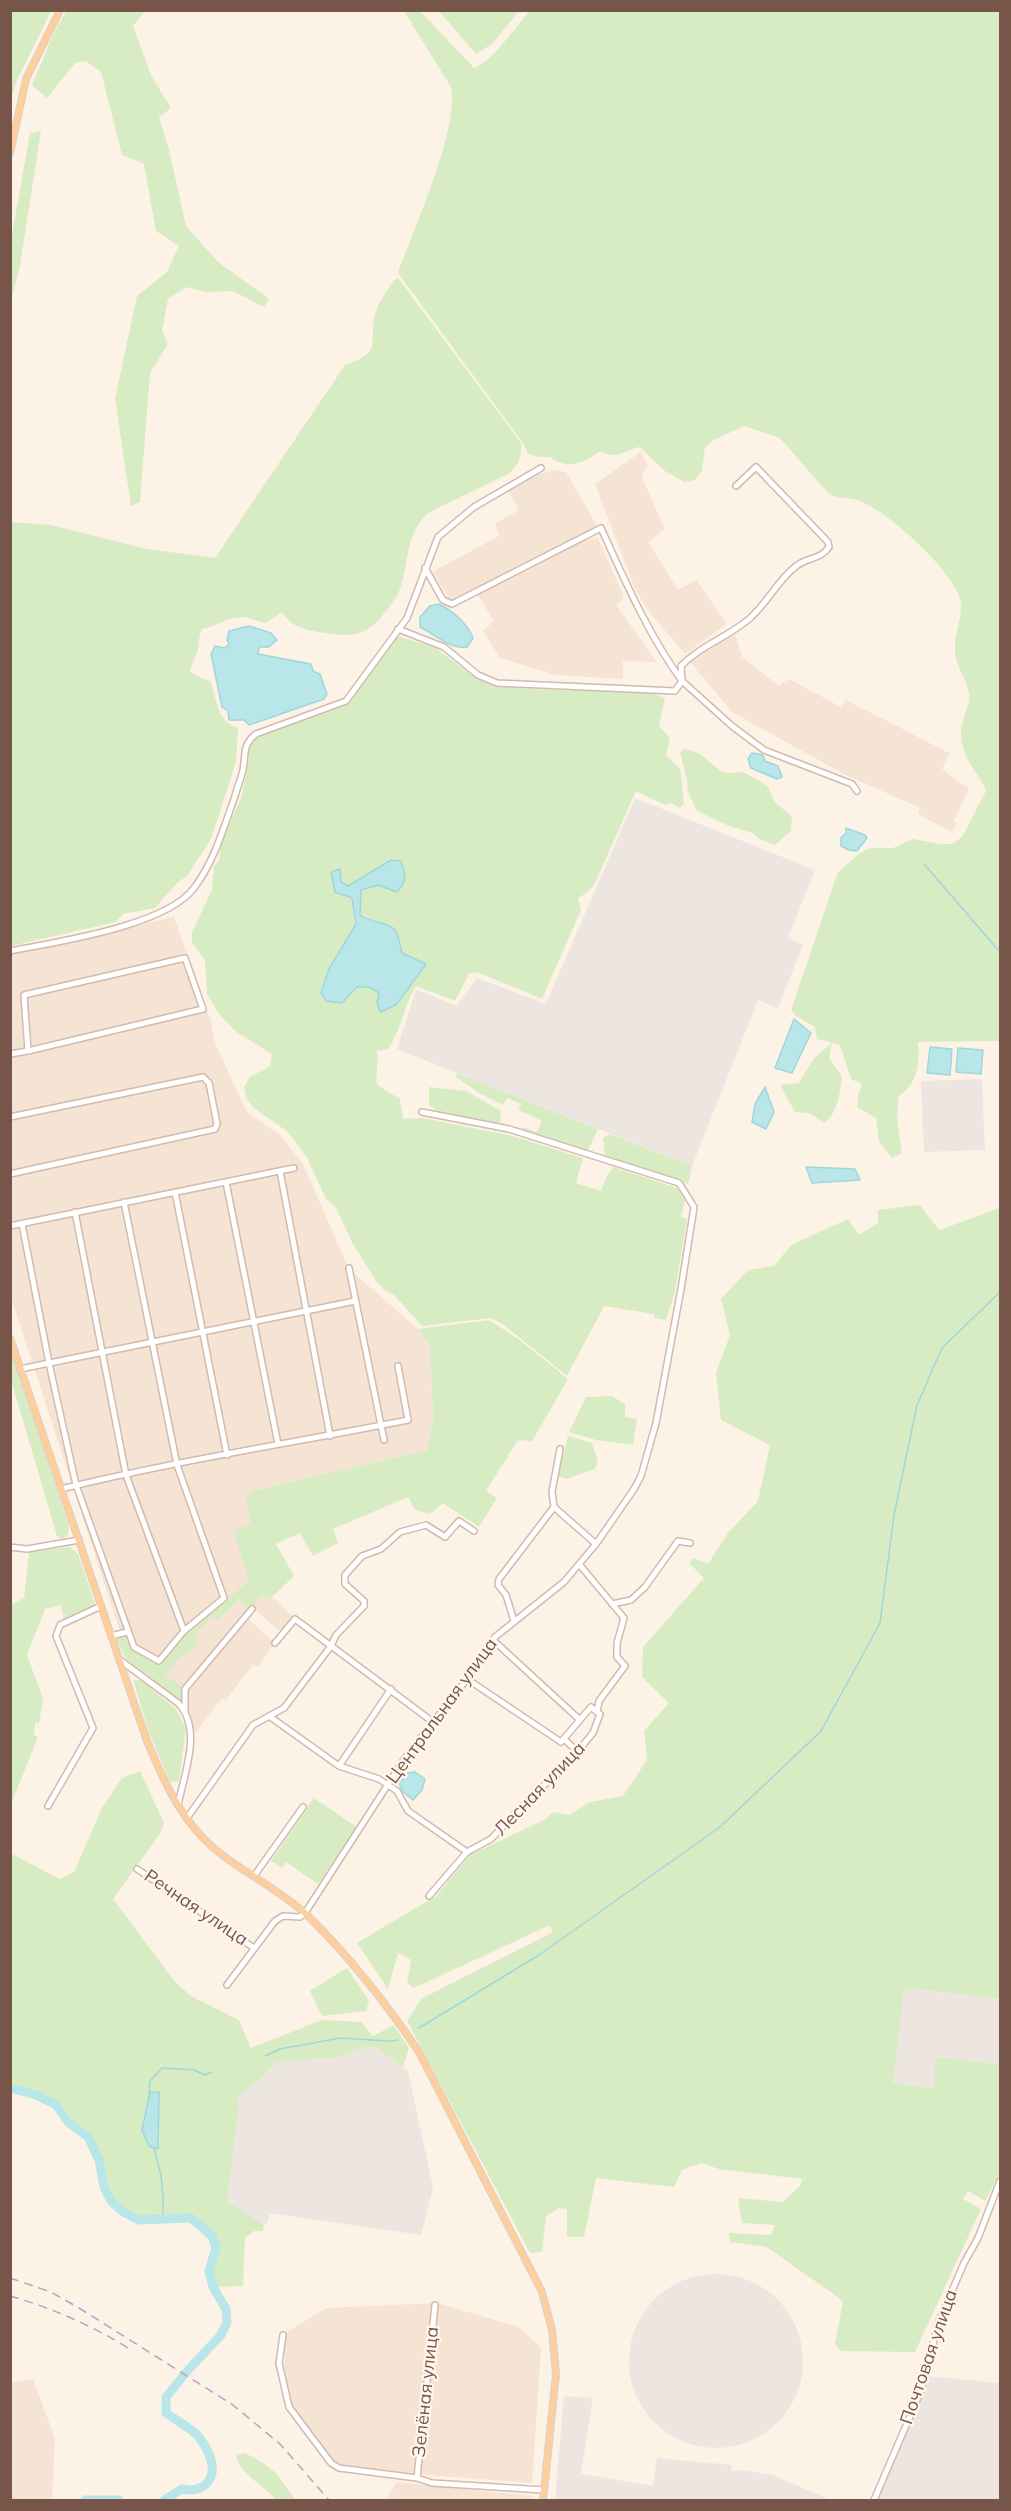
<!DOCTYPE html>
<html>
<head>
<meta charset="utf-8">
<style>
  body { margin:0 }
  #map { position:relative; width:1011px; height:2511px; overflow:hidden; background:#fdf2e6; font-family:Mulish,sans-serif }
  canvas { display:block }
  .frame { position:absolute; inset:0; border:12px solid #785549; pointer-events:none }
</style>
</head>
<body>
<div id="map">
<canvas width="1011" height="2511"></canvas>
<div class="frame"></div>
</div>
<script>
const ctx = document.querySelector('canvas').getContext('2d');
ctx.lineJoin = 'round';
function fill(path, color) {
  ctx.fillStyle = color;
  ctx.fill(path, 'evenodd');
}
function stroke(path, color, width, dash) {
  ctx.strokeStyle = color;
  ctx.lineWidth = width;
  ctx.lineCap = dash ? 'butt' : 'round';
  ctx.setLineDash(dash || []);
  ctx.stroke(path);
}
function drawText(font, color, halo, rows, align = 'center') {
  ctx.font = font + ' Mulish,sans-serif';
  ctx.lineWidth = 4.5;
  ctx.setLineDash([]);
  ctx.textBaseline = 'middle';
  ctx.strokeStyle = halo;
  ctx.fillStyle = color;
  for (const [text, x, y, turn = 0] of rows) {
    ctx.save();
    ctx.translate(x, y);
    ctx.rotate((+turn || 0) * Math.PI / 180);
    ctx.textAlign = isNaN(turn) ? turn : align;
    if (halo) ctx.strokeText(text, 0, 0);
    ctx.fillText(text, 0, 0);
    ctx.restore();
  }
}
fill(new Path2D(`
  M641 452 648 466 641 476 665 529 648 542 678 590 696 580 727 624 685 654 647 609 635 589 595 484Z
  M554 470 566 472 597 526 451 602 432 572 499 536 495 524 519 510 508 490 526 478Z
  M598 538 624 598 616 605 657 662 623 661V679L556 675 500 658 483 631 494 621 477 594 578 541Z
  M735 634 742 657 779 686 789 679 841 707 846 700 949 753 942 769 969 789 954 821 957 823 952 832 918 814 920 808 846 775 733 713 690 662Z
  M174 917 211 1021 215 1043 247 1112 280 1135 303 1164 349 1269 418 1329 430 1347 433 1418 427 1450 253 1491 258 1563 294 1576 272 1597 295 1619 282 1633 255 1610 248 1619 275 1643 258 1667 254 1664 225 1701 222 1698 191 1739 185 1710V1689L127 1653 11 1297 10 955Z
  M437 2303 518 2327 541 2347 532 2483 413 2474 336 2464 291 2407 284 2376 286 2333 326 2308Z
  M33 2379 55 2439 52 2500H11V2383Z
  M397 2482 532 2496 531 2500H386Z`), '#f5e3d4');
fill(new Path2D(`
  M635 798 815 870 788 938 803 945 778 1008 758 1000 692 1166 397 1049 416 989 456 1006 477 978 546 1004Z
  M982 1079 985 1150 924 1152 921 1081Z
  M903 1988 1000 1999V2064L937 2057 933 2088 893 2083Z
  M373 2046 408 2071 433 2188 421 2235 269 2213 268 2222 264 2225 227 2201 239 2109 236 2096 258 2082 276 2062 334 2058Z
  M629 2361a87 87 0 1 1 174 0a87 87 0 1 1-174 0Z
  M925 2376 1000 2383V2500H874Z
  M564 2396 593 2398 581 2474 653 2486 657 2458 732 2465 731 2471 741 2470 773 2475 828 2499 555 2500Z`), '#ede5e0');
fill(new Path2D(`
  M11 10 51 11 17 80 11 99Z
  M66 11H145L133 26 151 75 171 108 159 117 169 150 186 226 218 262 269 299 264 307 233 291 205 292 187 287 168 299 162 331 168 344 150 373 140 502 131 506 115 399 137 296 167 272 179 246 156 231 144 164 122 155 101 72 86 61 75 63 47 98 32 85 52 37Z
  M404 11H420L474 68C492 62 516 26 530 11H1000V1041L918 1042C920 1064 918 1083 899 1096 895 1116 899 1134 902 1153L892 1158 879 1141 876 1118 857 1107 858 1095 862 1084 851 1079 840 1045 817 1039 815 1027 796 1016 791 1010 838 872 860 853 871 848H893L913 839 941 844H952L962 837 986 791C980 775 967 764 963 747 956 723 971 710 969 693 967 679 955 665 955 650 954 635 962 619 961 604 958 574 887 511 860 501 849 497 840 499 829 494L780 438 744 426 714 440 705 447 702 471 695 480 684 482 665 471 640 447C621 450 620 461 600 451 583 464 567 470 550 457H539L528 454 523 443 398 273C413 231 460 127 451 87Z
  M439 11H519L492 44 476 54Z
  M41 131 20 265 11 302V240L30 133Z
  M398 278 521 443C522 456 519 463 510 473L428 513C404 537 410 560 400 589 396 599 389 607 382 616 365 637 350 637 325 633 307 630 291 628 282 612L266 623C258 622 251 618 243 617 228 616 216 627 202 629 199 637 199 641 198 649 197 656 191 663 190 672L211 682C217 701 217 721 238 728L236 762 211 839 187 876 177 883 155 908 123 914 116 922 11 946V522L51 525 147 549 215 558 345 365C381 352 370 349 374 319 376 306 387 291 394 280Z
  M397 636 434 647 472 675 488 684 531 689 651 693 665 698 659 726 670 738 666 755 679 768 681 773 684 804 680 808 670 803 665 805 636 791 595 883 588 892 578 898 581 910 542 999 477 972 469 974 455 1001 416 986C404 1006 401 1030 388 1049L377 1051C379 1063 375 1072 377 1085L400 1099 403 1119 422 1118 509 1135 583 1158 576 1183 601 1191 606 1178 613 1167 677 1188 685 1201 681 1217 687 1219 675 1291 666 1320 654 1318V1314L604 1306 567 1376 504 1325 491 1318 422 1326 394 1295 384 1290 376 1281 352 1242 335 1206 326 1199 307 1158 288 1132 253 1107 246 1098 244 1087 250 1077 270 1066 272 1054 235 1031 219 1014 207 994 205 961 192 943V932L212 890 214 867 220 858V847L242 795 249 760 248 749 253 739 258 736 346 705ZM391 860 378 885 361 890 360 915C387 935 390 911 402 953L426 964 396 1005 380 1012 377 1003 379 993 369 987H357L329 969 356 924 352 898 332 872 340 870 341 882 348 886Z
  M684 748 700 754 721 771 728 773 743 772 759 781 768 787 775 802 792 817 791 831 775 845 758 838 753 833 729 826 697 811 687 790 688 784 680 753Z
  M832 1043 829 1058 842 1077C840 1094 838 1111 825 1123L808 1113 795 1112 780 1085 799 1083 814 1058Z
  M457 1073 598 1129 587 1152 521 1131 523 1127 537 1132 542 1121 518 1110 521 1104 507 1098 503 1105 479 1093 456 1077Z
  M429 1087 466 1091 501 1111 500 1123 440 1113 429 1105Z
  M610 1134 692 1166 688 1184 605 1156 603 1138Z
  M920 1205 939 1230 1000 1208V1999L904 1988 893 2083 933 2088 936 2057 1000 2064V2173L985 2201 968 2191 963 2199 981 2209 915 2352 841 2351 835 2344 843 2301 767 2247 730 2242 729 2233 771 2235 775 2225 742 2223 738 2198 783 2202 800 2186 802 2179 719 2169 701 2163 682 2170 674 2187 596 2178 584 2237H567V2209L559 2208 546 2216 542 2252 530 2253 407 2021 421 1999 553 1932 550 1925 414 1988 407 1983 411 1960 398 1953 388 1989 357 1943 436 1896 470 1855 546 1819 553 1812 570 1815 590 1802 623 1796 647 1760 644 1731 669 1703 642 1677 643 1647 704 1578 689 1563 694 1558 708 1564 728 1533 758 1501 770 1445 721 1420 716 1373 730 1335 721 1299 748 1270 774 1266 791 1245 848 1219 859 1235 878 1223V1210Z
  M489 1320 520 1340 568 1379 532 1441 518 1440 486 1491 497 1498 479 1527 443 1503 430 1514 415 1510 408 1497 333 1529 338 1543 313 1556 300 1533 276 1544 294 1576 269 1600 263 1594 249 1610 239 1599 218 1620 213 1615 193 1637 199 1643 185 1656H180L165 1676 183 1687 182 1702 125 1658 116 1638 126 1635 133 1649 161 1665 185 1634 249 1581 234 1531 251 1524 246 1500 253 1491 427 1450 433 1418 430 1347 418 1329Z
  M10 1348 69 1525 68 1535 62 1539 57 1536 11 1380Z
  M612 1396 625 1404V1417L637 1419 633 1445 596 1440 569 1432 586 1397Z
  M568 1436 592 1443 598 1461 595 1469 567 1479 558 1476Z
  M70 1547 78 1554 95 1604 64 1620 61 1605 45 1609 27 1655 43 1699 39 1723H35L34 1736 38 1737 11 1804V1605L24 1598 29 1552Z
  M133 1680H141L176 1709 186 1729 179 1781 170 1782 149 1733Z
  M140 1771 164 1823 161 1832 113 1899 175 1982 191 1996 239 2020 251 2048 322 2020 361 2022 373 2036 394 2025 409 2048 403 2067 373 2046 334 2058 276 2062 258 2082 237 2096 239 2109 227 2201 264 2225 263 2231H254L245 2238 243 2286 215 2287C215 2283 213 2278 213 2274 213 2258 227 2253 214 2235 187 2196 152 2231 123 2208 102 2191 109 2176 101 2155 96 2140 86 2134 75 2123 69 2117 65 2107 58 2102 44 2092 27 2088 11 2085L10 1853 60 1879 74 1872 102 1808 122 1778Z
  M314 1798 357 1827 318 1884 286 1862 282 1868 271 1861Z
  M347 1968 369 2001 366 2011 322 2016 310 1991Z
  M244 2453C255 2457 271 2467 279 2477 285 2484 289 2493 296 2500H277C265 2488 243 2474 237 2460V2455Z`), '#d8ecc4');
const water = new Path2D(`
  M439 604C452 610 468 624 473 638L467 647C451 650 434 634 420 627V617L430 606Z
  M249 626 271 633 277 640 269 647H259L258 654 311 664 313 671 320 674 327 694 324 699 249 725 244 720H229L228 711 222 707 211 654 215 646 225 648 229 644 227 640 229 631Z
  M752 753 763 755 765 761 778 766 782 777 777 779 751 768 748 759Z
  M846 828 865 835 867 838 857 851 849 850 841 846V838L846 833Z
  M391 860 401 861C406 875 407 881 397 892L378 885 361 890 360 915C370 923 389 922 395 930 399 936 400 946 402 953L426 964 396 1005 380 1012 377 1003 379 993 369 987H357L342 1003 326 1001 321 993 329 969 356 924 352 898 335 892 331 872 340 869 341 882 348 886Z
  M794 1019 811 1033 792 1073 775 1068Z
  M930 1047 952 1049 950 1075 927 1073Z
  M958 1048 983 1050 981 1074 956 1072Z
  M765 1087 774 1112 766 1129 752 1122 755 1104Z
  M806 1167 855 1169 860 1180 812 1183Z
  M415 1772 425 1779 422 1790 413 1800 403 1792 399 1783 407 1773Z
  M150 2092H159L158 2149 149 2146 142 2130Z`);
fill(water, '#b9e6e8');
stroke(water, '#9fd7da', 1.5);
stroke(new Path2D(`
  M924 864 1000 952
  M419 2028 539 1955 720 1827 821 1731 880 1623 894 1515 917 1405 942 1348 1000 1292
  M265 2056 280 2049 340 2038 389 2041 398 2040
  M149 2093 150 2081 162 2068 194 2070 205 2075 212 2072
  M154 2148 161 2175 163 2198V2219`), '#9fd7da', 1.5);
stroke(new Path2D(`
  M10 2088 36 2095 56 2105 68 2122 88 2137 99 2160 104 2187 111 2201 123 2212 139 2220 191 2218 212 2236 216 2248 209 2271 213 2287 226 2309 227 2322 221 2335 189 2369 166 2397V2413C174 2419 192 2429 197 2435 207 2447 219 2468 208 2482 201 2490 191 2491 182 2489L164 2500
  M85 2500H119`), '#b9e6e8', 9);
const minor = new Path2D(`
  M736 486 756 467 828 542 829 547C821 560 806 557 795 567 777 581 767 604 749 619 728 637 700 646 681 666L682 681 732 726 764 750 852 784 857 791
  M398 629 444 647 478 675 497 683 675 691 682 681C648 634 625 581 601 528L452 604 443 600 425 568
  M10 951C56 942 166 926 194 888 214 862 224 827 235 796 237 788 241 779 243 770 246 754 242 745 256 734L346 701 407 618 438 537 474 507 541 468
  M10 1054 28 1051 203 1009 185 958 24 995 28 1051
  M10 1117 203 1077 209 1083 217 1124 215 1129 10 1174
  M280 1171 330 1436
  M226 1182 278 1444
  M175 1192 227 1455
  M75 1212 126 1475 184 1631
  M22 1224 49 1363 76 1485 134 1647 159 1661 184 1631 224 1598 177 1465 124 1202
  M10 1226 294 1168
  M349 1268 384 1440
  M20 1369 355 1301
  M61 1489C175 1461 292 1443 408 1420L398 1366
  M554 1507 596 1544
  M10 1547 27 1549 79 1540
  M612 1604 631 1600 645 1587 678 1541 690 1543
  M514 1621 506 1595 498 1585 499 1579 554 1507 552 1492 560 1449
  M111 1636 127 1632
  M493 1640 580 1720
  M275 1643 295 1619 433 1722
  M120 1660 178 1703C203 1729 184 1774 178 1805
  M467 1679 561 1742 591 1707 597 1712
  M185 1710V1689L252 1609
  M269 1716 339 1766 379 1779 397 1791 408 1811 467 1852
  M564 1739 578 1752
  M339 1766 391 1689
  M48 1806 93 1728 56 1636 60 1625 101 1606
  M187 1818 253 1725 284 1708 331 1646 336 1635 364 1606V1601L345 1584V1575L362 1556 381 1549 400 1532 426 1525 445 1537 459 1521 474 1531
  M137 1869 254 1948
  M254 1876 303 1807
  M429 1896 467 1852 491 1839 534 1794 564 1768 593 1733 600 1714 597 1712 599 1701 625 1666 617 1657V1643L624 1618 579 1564
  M227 1985 275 1921 283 1916 300 1917 305 1913 405 1758 467 1679 495 1637 564 1582 596 1544 634 1489 641 1476 656 1423 681 1289 694 1207 679 1183 509 1129 422 1112
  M283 2335 279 2363 289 2407 331 2463 339 2468 417 2478 432 2483 544 2490
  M417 2478 435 2305
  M874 2500 920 2393 939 2321 964 2263 978 2238 1000 2181`);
const major = new Path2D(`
  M10 153 26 79 60 10
  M10 1338 147 1741C162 1777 177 1811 204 1839 234 1869 276 1886 307 1915 349 1956 386 2003 419 2052L542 2292 552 2330 556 2374 543 2500`);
stroke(minor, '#d2baae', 8);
stroke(major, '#d9cfcc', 8);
stroke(minor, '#fff', 5);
stroke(major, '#fecf9d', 6);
stroke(new Path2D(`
  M10 2278 51 2292 79 2308 233 2405 280 2444 329 2500
  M10 2296C52 2308 91 2325 128 2348`), '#b3a3c8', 1.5, [9, 6]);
drawText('18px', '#785549', '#fff6ed', [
  ["Центральная улица",442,1711,-54],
  ["Лесная улица",540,1789,-46],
  ["Речная улица",196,1908,34],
  ["Почтовая улица",929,2357,-71],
  ["Зелёная улица",426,2392,-84]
]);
</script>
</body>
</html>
